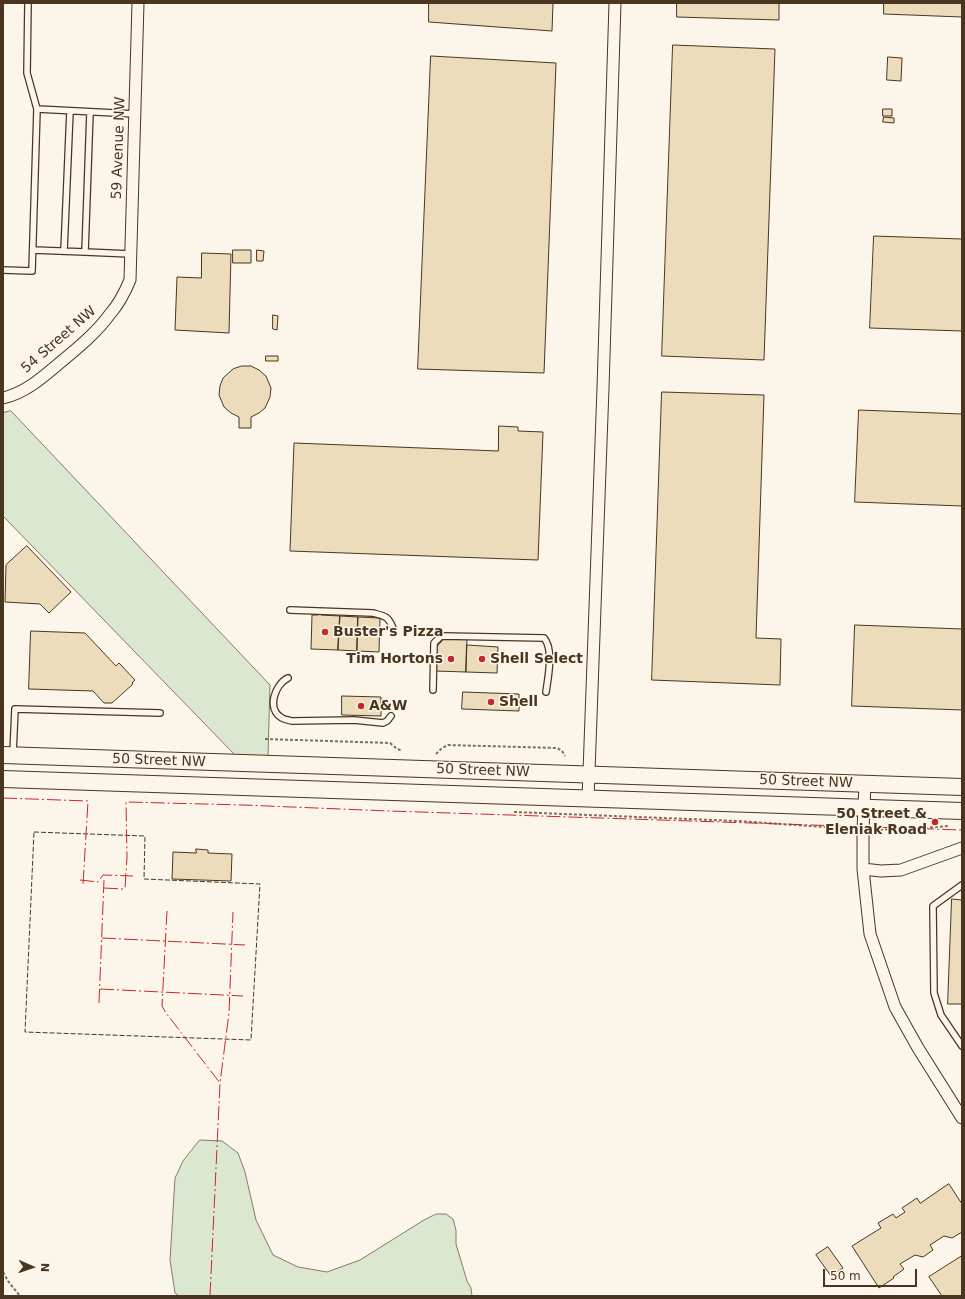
<!DOCTYPE html>
<html>
<head>
<meta charset="utf-8">
<style>
  body { margin:0 }
  #map { position:relative; width:965px; height:1299px; overflow:hidden; background:#fbf6e9; font-family:"DejaVu Sans",sans-serif }
  canvas { display:block }
  .frame { position:absolute; inset:0; border:4px solid #4a3520; pointer-events:none }
  .north { position:absolute; left:12px; top:1247px; width:40px; height:40px; -webkit-text-stroke:3px #fbf6e9; paint-order:stroke; rotate:92deg; font-size:11px; font-weight:700; line-height:16px; text-align:center; color:#4a3520 }
  .north::after { content:''; display:block; margin:auto; width:14px; height:18px; background:#4a3520; clip-path:polygon(50% 0,100% 100%,50% 72%,0 100%) }
  .scale { position:absolute; left:823px; top:1269px; width:94px; height:18px; box-sizing:border-box; border:2px solid #4a3520; border-top:0; padding-left:5px; font-size:12px; line-height:14px; white-space:nowrap; color:#4a3520; -webkit-text-stroke:3px #fbf6e9; paint-order:stroke }
</style>
</head>
<body>
<div id="map">
<canvas width="965" height="1299"></canvas>
<div class="frame"></div>
<div class="north">N</div>
<div class="scale">50 m</div>
</div>
<script>
const ctx = document.querySelector('canvas').getContext('2d');
ctx.lineJoin = 'round';
function fill(path, color) {
  ctx.fillStyle = color;
  ctx.fill(path, 'evenodd');
}
function stroke(path, color, width, dash) {
  ctx.strokeStyle = color;
  ctx.lineWidth = width;
  ctx.lineCap = dash ? 'butt' : 'round';
  ctx.setLineDash(dash || []);
  ctx.stroke(path);
}
function drawText(font, color, halo, rows, align = 'center') {
  ctx.font = font + ' "DejaVu Sans",sans-serif';
  ctx.lineWidth = 3;
  ctx.setLineDash([]);
  ctx.textBaseline = 'middle';
  ctx.strokeStyle = halo;
  ctx.fillStyle = color;
  for (const [text, x, y, turn = 0] of rows) {
    ctx.save();
    ctx.translate(x, y);
    ctx.rotate((+turn || 0) * Math.PI / 180);
    ctx.textAlign = isNaN(turn) ? turn : align;
    if (halo) ctx.strokeText(text, 0, 0);
    ctx.fillText(text, 0, 0);
    ctx.restore();
  }
}
const green = new Path2D(`
  M11 411 270 685 268 756 235 755 3 516V413Z
  M200 1140 222 1141 238 1153 245 1172 256 1220 273 1255 298 1267 327 1272 360 1260 424 1220 436 1214H446L453 1219 456 1230V1244L467 1281 471 1288 472 1296H179L175 1293 170 1260 175 1178 183 1161Z`);
fill(green, '#dce7d0');
stroke(green, '#887966', 1);
const building = new Path2D(`
  M429 3H553L552 31 429 22Z
  M677 3H779V20L677 17Z
  M884 3H962V17L884 14Z
  M673 45 775 49 764 360 662 356Z
  M431 56 556 63 544 373 418 369Z
  M888 57 902 58 901 81 887 80Z
  M883 109H892V116H883Z
  M884 117 894 118V123L883 122Z
  M874 236 962 239V331L870 328Z
  M233 250H251V263H233Z
  M257 250 264 251 263 261H257Z
  M202 253 231 254 229 333 175 330 177 277 201 278Z
  M273 315 278 316 277 330 273 329Z
  M266 356H278V361H266Z
  M242 366H251L259 370 266 376 271 388 270 397 265 408 259 413 251 417V428H239V417L231 413 224 407 219 395 220 386 223 378 233 369Z
  M662 392 764 395 756 638 781 639 780 685 652 680Z
  M859 410 962 414V506L855 502Z
  M499 426 518 427V431L543 432 538 560 290 551 294 443 498 451Z
  M27 546 71 592 49 613 40 604 5 602 6 565Z
  M318 613H321V615L340 616 338 650 311 649 312 615H318Z
  M340 616 358 617 357 651 338 650Z
  M358 617 380 618 379 652 357 651Z
  M855 625 962 629V710L852 706Z
  M31 631 85 633 116 666 119 663 135 680 132 683 133 684 112 703H104L93 691 29 689Z
  M445 638 467 639 466 672 435 671 436 648Z
  M467 645 498 647 497 673 466 672Z
  M463 692 519 694V711L462 709Z
  M342 696 381 697V716L342 715Z
  M196 849 208 850V853L232 854 231 881 172 879 173 852 196 853Z
  M952 899 962 900V1004H948Z
  M949 1184 962 1204V1232L952 1238 944 1236 930 1245 933 1250 923 1257 915 1255 900 1264 904 1269 893 1277 894 1278 879 1288 852 1246 881 1228 878 1223 893 1214 896 1218 905 1212 902 1208 917 1198 920 1203Z
  M828 1247 843 1268 831 1276 816 1255Z
  M962 1256V1296H942L929 1277Z`);
fill(building, '#ecdcbc');
stroke(building, '#4a3520', 1);
const service = new Path2D(`
  M28 3 27 73 37 109
  M90 112 85 252 131 254
  M33 250 85 252
  M64 251 70 111
  M3 270 32 271 37 109 135 114
  M290 610 373 613C385 616 388 616 393 628
  M288 678C275 684 266 709 282 718 285 720 289 720 292 721L354 720 383 723 387 721 391 716
  M433 690 434 643 440 637 443 636 544 638C554 649 548 678 546 692
  M13 753 15 709 160 713
  M962 885 933 906 934 993 941 1015 962 1046`);
const minor = new Path2D(`
  M3 398C26 393 44 376 62 361 79 347 97 332 110 314 119 304 125 292 130 280L138 3
  M865 784 863 830V869L870 934 895 1007 918 1048 962 1118
  M588 799 603 388 615 3
  M863 869 881 871 901 870 962 848`);
const secondary = new Path2D(`
  M3 755 962 787
  M3 779 962 811`);
stroke(service, '#4a3520', 8);
stroke(minor, '#4a3520', 13);
stroke(secondary, '#4a3520', 18);
stroke(new Path2D(`
  M265 739 390 743 396 748 402 751
  M436 754 442 748 448 745 557 748 562 751 565 756
  M514 812 738 821 853 829
  M875 830 925 828 948 826
  M3 1272 8 1281 20 1296`), '#7f6f5c', 2, [3, 2]);
stroke(service, '#fbf6e9', 5.5);
stroke(minor, '#fbf6e9', 11);
stroke(secondary, '#fbf6e9', 16);
stroke(new Path2D(`
  M34 832 145 836 144 879 260 884 251 1040 25 1032Z`), '#4a3520', 1, [5, 2]);
stroke(new Path2D(`
  M3 798 88 801 83 885
  M80 880 98 882 103 875 133 876
  M104 888 123 889 125 888 127 857 126 802 243 805 389 811 962 830
  M167 911 162 1006 166 1013 220 1083
  M102 938 245 945
  M100 989 243 996
  M99 1003 104 880
  M210 1296 220 1083 229 1013 233 912`), '#c62828', 1, [14, 3, 2, 3]);
for (const [x, y, r, color] of [
  [325,632,4,"#c62828"],
  [451,659,4,"#c62828"],
  [482,659,4,"#c62828"],
  [491,702,4,"#c62828"],
  [361,706,4,"#c62828"],
  [935,822,4,"#c62828"]
]) {
  const dot = new Path2D();
  dot.arc(x, y, r, 0, 2 * Math.PI);
  ctx.fillStyle = color;
  ctx.fill(dot);
  stroke(dot, '#fbf6e9', 1.5);
}
drawText('14px', '#4a3520', '#fbf6e9', [
  ["59 Avenue NW",119,148,-88],
  ["54 Street NW",59,340,-41],
  ["50 Street NW",159,761,2],
  ["50 Street NW",483,771,2],
  ["50 Street NW",806,782,2]
]);
drawText('bold 14px', '#4a3520', '#fbf6e9', [
  ["Buster's Pizza",333,632],
  ["Tim Hortons",443,659,"right"],
  ["Shell Select",490,659],
  ["Shell",499,702],
  ["A&W",369,706],
  ["50 Street &",927,814,"right"],
  ["Eleniak Road",927,830,"right"]
], 'left');
</script>
</body>
</html>
